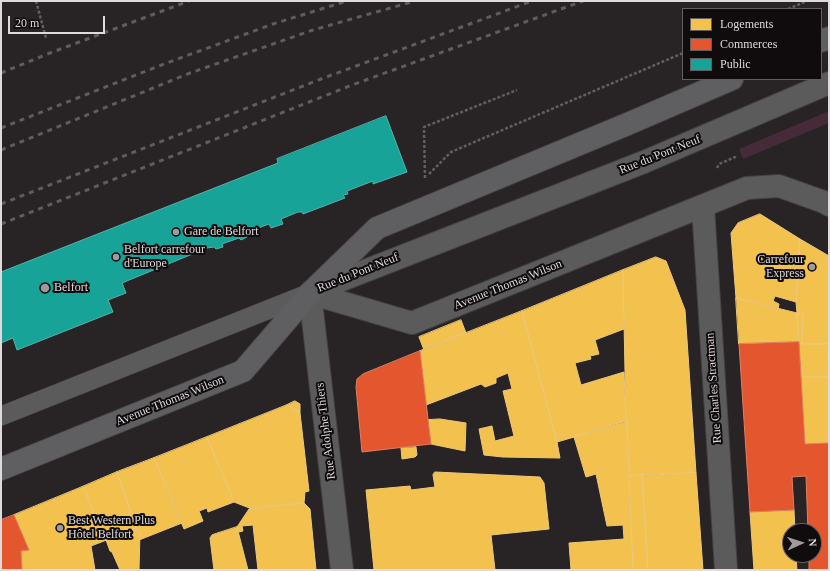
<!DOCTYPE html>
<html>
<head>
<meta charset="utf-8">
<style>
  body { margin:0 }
  #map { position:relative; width:830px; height:571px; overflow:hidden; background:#282325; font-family:Georgia,serif }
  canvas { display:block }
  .frame { position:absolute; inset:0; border:2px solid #dfdadc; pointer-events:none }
  .legend { position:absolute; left:682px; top:8px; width:140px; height:72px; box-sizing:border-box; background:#100c0e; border:1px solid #635e60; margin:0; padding:5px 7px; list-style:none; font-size:12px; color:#dfdadc }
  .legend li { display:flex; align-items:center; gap:8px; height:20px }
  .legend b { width:20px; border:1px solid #635e60 }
  .north { position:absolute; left:782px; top:523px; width:40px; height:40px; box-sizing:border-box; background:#100c0e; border:1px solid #635e60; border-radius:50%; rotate:87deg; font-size:11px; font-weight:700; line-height:16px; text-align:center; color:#dfdadc }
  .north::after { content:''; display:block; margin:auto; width:14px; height:18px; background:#9f9a9c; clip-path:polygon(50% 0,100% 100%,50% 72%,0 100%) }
  .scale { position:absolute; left:8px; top:16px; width:97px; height:18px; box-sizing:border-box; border:2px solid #dfdadc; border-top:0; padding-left:5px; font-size:12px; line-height:14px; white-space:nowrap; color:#dfdadc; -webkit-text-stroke:3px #100c0e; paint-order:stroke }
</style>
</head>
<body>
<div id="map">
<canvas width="830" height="571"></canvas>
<div class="frame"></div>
<ul class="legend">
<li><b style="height:11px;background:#f2c14e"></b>Logements</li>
<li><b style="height:11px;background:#e4572e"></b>Commerces</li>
<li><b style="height:11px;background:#17a398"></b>Public</li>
</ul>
<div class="north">N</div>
<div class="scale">20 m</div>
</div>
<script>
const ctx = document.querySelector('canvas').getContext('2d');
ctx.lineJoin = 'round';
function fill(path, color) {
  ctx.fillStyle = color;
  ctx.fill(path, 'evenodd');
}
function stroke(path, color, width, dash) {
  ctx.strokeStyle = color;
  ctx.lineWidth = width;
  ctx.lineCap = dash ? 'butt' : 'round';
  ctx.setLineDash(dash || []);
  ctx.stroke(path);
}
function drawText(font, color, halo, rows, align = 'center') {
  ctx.font = font + ' Georgia,serif';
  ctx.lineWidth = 4;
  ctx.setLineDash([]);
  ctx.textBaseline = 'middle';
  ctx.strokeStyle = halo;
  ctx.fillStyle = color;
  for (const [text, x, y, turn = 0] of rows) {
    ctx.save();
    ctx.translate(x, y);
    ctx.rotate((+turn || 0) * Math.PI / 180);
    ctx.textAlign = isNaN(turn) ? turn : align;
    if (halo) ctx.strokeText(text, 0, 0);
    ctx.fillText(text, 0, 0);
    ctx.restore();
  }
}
fill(new Path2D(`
  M829 111V123L743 159 739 149Z`), '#452b38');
const homes = new Path2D(`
  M760 214 800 239 796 302 775 296 773 301 779 304 778 309 736 298 731 233 738 223Z
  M800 239 829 256V343L824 344H802L803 314 797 313 796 302Z
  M656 257 666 261 685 310 696 473 629 476 627 421 626 422 623 270Z
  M623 270 624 329 595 340 599 354 590 356 591 359 575 363 581 385 624 372 626 422 557 442 522 311Z
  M736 298 797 313 799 342 739 344Z
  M522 311 557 442 560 458 503 457 484 455 479 429 492 426 495 441 514 436 503 391 512 389 508 373 496 378V383L485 387 481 384 426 405 420 351Z
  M797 313 803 314 802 344H824L829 343V357H828L829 377H801Z
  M461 320 466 333 424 350 419 337Z
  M828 357H829V443L805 444 801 377H829Z
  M295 401 300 404V413L287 405Z
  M287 405 300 413 309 491 305 492 304 503 252 509 234 502 207 437Z
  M440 419 466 423 465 451 431 444 428 420Z
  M627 421 633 570H571L569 543 624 539 623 525 607 526 596 474 586 477 574 437Z
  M207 437 234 502 208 512 207 508 199 511 203 521 184 529 154 458Z
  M416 447 417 455 415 457 402 459 401 448Z
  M154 458 182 523 139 540 140 532 136 528 117 472Z
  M117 472 136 528 104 541 85 490 82 487Z
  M435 472 540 477 544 483 549 529 491 535 495 570H374L366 490 410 486 411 490 435 487 433 475Z
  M696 473 703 570H648L642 475Z
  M642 475 648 570H633L629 476Z
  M82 487 85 490 104 541 91 546 95 570H22L21 551 29 550 14 515Z
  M304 503 310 509 316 570H258L253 525 242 526 243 531 239 532 237 527 249 509Z
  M794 510 795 531H790V555L809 556 796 557 797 570H754L750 512Z
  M237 527 248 570H214L210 538 212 535Z
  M136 528 140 532 139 570H120L112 552 110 551 106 540Z`);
fill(homes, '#f2c14e');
stroke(homes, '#ecc879', 1);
const shops = new Path2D(`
  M799 342 805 444 829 443V570H809V555H814V531H808L806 476 792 477 794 510 750 512 739 344Z
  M420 351 431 444 362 452 356 387 357 379 363 374Z
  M14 515 29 550 21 551 22 570H1V520Z`);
fill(shops, '#e4572e');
stroke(shops, '#e27e62', 1);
const public = new Path2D(`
  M386 116 407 172 373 184V181L347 191 348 194 343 195 345 198 303 214 302 212H298L281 219 283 224 271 228 269 224 253 230 247 235V237L241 240 239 238 222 244 223 247 216 249 214 247 207 248 122 283 126 293 108 300 113 312 17 350 13 338 1 343V272L278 163 277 159Z`);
fill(public, '#17a398');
stroke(public, '#53b4ac', 1);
const lane = new Path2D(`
  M1 416 310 293`);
const street = new Path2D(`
  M703 206 726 570
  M311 292 644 162 829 83
  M310 293 412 323 747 188 779 186 824 202 829 205
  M310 293 342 570`);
const secondary = new Path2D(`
  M821 41 829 38
  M1 469 243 371 310 293 377 228 630 123 732 79`);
stroke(lane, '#444142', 20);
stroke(street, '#444142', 24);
stroke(secondary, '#444142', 24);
stroke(new Path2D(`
  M36 1 46 38
  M788 9 807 1
  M717 168 719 164 735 157V155
  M429 174 451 152 683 53
  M425 178 424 127 517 90`), '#615f60', 2.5, [3, 2]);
stroke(lane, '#5c5b5c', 19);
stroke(street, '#5c5b5c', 22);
stroke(secondary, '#5f5e60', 22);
stroke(new Path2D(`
  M1 73 50 53 189 1
  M1 128 164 64 273 24 347 1
  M1 150 190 73 313 30 415 1
  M1 204 321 79 532 1
  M1 224 352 85 583 1`), '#5e5c5d', 3, [5, 5]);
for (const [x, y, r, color] of [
  [176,232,4,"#9f9a9c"],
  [116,257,4,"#9f9a9c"],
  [812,267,4,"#9f9a9c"],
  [45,288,5,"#9f9a9c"],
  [60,528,4,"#9f9a9c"]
]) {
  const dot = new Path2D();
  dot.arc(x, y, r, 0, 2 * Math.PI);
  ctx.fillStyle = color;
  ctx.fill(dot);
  stroke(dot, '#100c0e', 1.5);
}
drawText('12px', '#dfdadc', '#100c0e', [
  ["Rue du Pont Neuf",660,155,-22],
  ["Rue du Pont Neuf",358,273,-22],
  ["Avenue Thomas Wilson",508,285,-22],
  ["Rue Charles Stractman",714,388,-94],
  ["Avenue Thomas Wilson",170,401,-22],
  ["Rue Adolphe Thiers",326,431,-97]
]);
drawText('12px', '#dfdadc', '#100c0e', [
  ["Gare de Belfort",184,232],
  ["Belfort carrefour",124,250],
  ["d'Europe",124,264],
  ["Carrefour",804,260,"right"],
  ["Express",804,274,"right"],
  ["Belfort",54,288],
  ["Best Western Plus",68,521],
  ["Hôtel Belfort",68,535]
], 'left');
</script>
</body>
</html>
